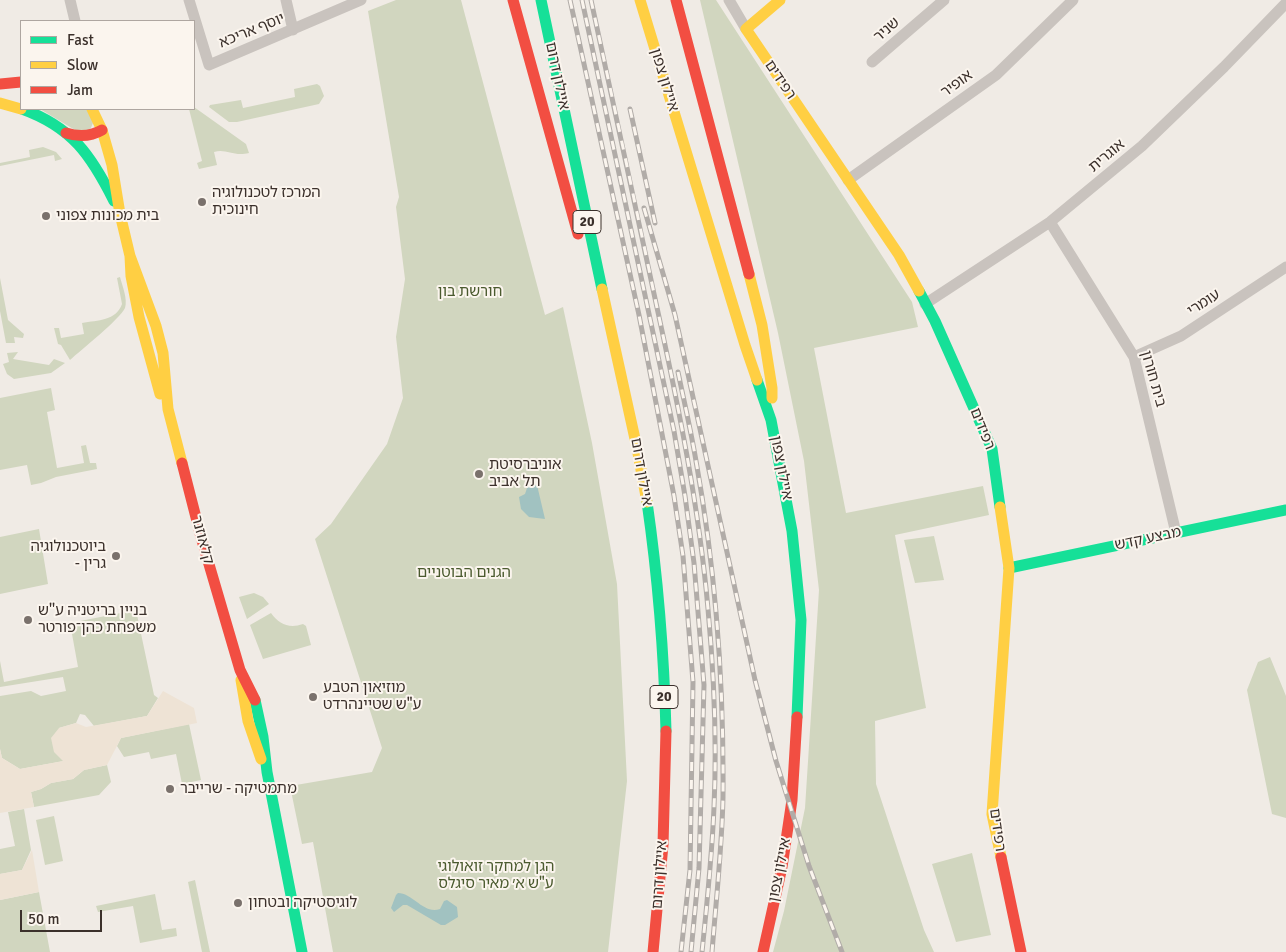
<!DOCTYPE html>
<html>
<head>
<meta charset="utf-8">
<style>
  body { margin:0 }
  #map { position:relative; width:1286px; height:952px; overflow:hidden; background:#f0ebe5; font-family:Signika,sans-serif }
  canvas { display:block }
  .legend { position:absolute; left:20px; top:20px; width:175px; height:90px; box-sizing:border-box; background:#fbf5ee; border:1px solid #aea6a0; margin:0; padding:6px 9px; list-style:none; font-size:15px; color:#3b302b }
  .legend li { display:flex; align-items:center; gap:10px; height:25px }
  .legend b { width:25px; border:1px solid #aea6a0 }
  .scale { position:absolute; left:20px; top:910px; width:82px; height:22px; box-sizing:border-box; border:2px solid #3b302b; border-top:0; padding-left:6px; font-size:15px; line-height:18px; white-space:nowrap; color:#3b302b; -webkit-text-stroke:4px #fbf5ee; paint-order:stroke }
</style>
</head>
<body>
<div id="map">
<canvas width="1286" height="952"></canvas>
<ul class="legend">
<li><b style="height:6px;background:#16e098"></b>Fast</li>
<li><b style="height:6px;background:#ffcf43"></b>Slow</li>
<li><b style="height:6px;background:#f24e42"></b>Jam</li>
</ul>
<div class="scale">50 m</div>
</div>
<script>
const ctx = document.querySelector('canvas').getContext('2d');
ctx.lineJoin = 'round';
function fill(path, color) {
  ctx.fillStyle = color;
  ctx.fill(path, 'evenodd');
}
function stroke(path, color, width, dash) {
  ctx.strokeStyle = color;
  ctx.lineWidth = width;
  ctx.lineCap = dash ? 'butt' : 'round';
  ctx.setLineDash(dash || []);
  ctx.stroke(path);
}
function drawText(font, color, halo, rows, align = 'center') {
  ctx.font = font + ' Signika,"Noto Sans Hebrew",sans-serif';
  ctx.lineWidth = 4;
  ctx.setLineDash([]);
  ctx.textBaseline = 'middle';
  ctx.strokeStyle = halo;
  ctx.fillStyle = color;
  for (const [text, x, y, turn = 0] of rows) {
    ctx.save();
    ctx.translate(x, y);
    ctx.rotate((+turn || 0) * Math.PI / 180);
    ctx.textAlign = isNaN(turn) ? turn : align;
    if (halo) ctx.strokeText(text, 0, 0);
    ctx.fillText(text, 0, 0);
    ctx.restore();
  }
}
fill(new Path2D(`
  M396 0H461L545 315 563 307 592 443 617 584 627 781 608 952H333L313 842 302 844 290 786 372 772 382 748 315 539 331 524 387 444 403 398 396 337 405 279 396 207 399 197 368 11Z
  M700 0H716L912 302 918 327 814 348 846 513 983 486 989 515 895 535 926 708 875 721 876 784 924 930 934 952H773L784 911 805 808 819 590 804 461 778 333Z
  M317 84 320 86 324 96 319 104 237 122H229L209 107 210 105 241 100 243 108 295 97 294 89Z
  M194 107 246 144 249 153C233 157 226 148 214 152L217 165 199 169 197 163 202 161 189 109H194Z
  M40 109H89L93 123 90 130 80 133Z
  M43 147 56 152 62 159 55 161 54 155 0 166V163L30 157 29 150Z
  M120 277C122 285 128 299 125 308 120 319 81 350 70 360L61 345 58 344 54 328H59L61 338 84 334 82 323C98 320 116 321 122 304L117 278Z
  M0 278 8 320 24 334 23 338 14 337 15 343H6L0 311Z
  M18 352 13 359 49 365 54 359 65 363 51 373 14 379 7 374 3 364 9 362 7 353Z
  M51 388 55 410 47 412 57 468 84 463 81 446 86 445 90 463H96L97 469 56 477 41 483 31 485 27 465 0 470V398Z
  M39 529 48 584 0 594V537Z
  M934 536 944 580 915 583 904 540Z
  M254 593 263 597 269 604 247 619 239 597Z
  M136 610 154 695 158 698 147 716 94 726 85 715 80 714 76 723 59 728 64 761 20 769 2 758 0 749V696L31 691 41 696 66 691 63 677 0 687V661L4 682 78 667 70 623Z
  M271 613C279 624 289 629 303 624L306 626 311 645 263 659 250 625Z
  M1270 657 1286 696V818L1272 814 1247 690 1258 662Z
  M189 724 201 780 182 784 176 754 151 759 149 752 124 757 117 746 121 738Z
  M107 765 111 782 99 795 34 807 31 792 41 789 51 783 73 779 84 770Z
  M24 809 31 850 22 870 0 874V849L15 846 8 812Z
  M54 816 63 861 45 865 36 820Z
  M972 853 991 935 956 942 932 864Z
  M195 880 210 952H202L188 882Z
  M39 892 50 952H0V900Z
  M155 894 162 930 176 928 177 936 140 943 133 906 98 912 96 906Z`), '#d1d6bf');
fill(new Path2D(`
  M163 691 194 708 197 723 121 738 107 765 84 770 73 779 51 783 41 789 31 792 34 807 0 813V749L2 758 20 769 63 761 54 752 51 738 59 728 76 723 86 727 147 716Z
  M32 850 39 892 0 900V874L22 870Z`), '#eee3d5');
fill(new Path2D(`
  M528 485H537L545 519 529 517 521 509 519 497 525 494Z
  M398 893C413 893 424 915 440 909L444 901 447 900 457 907 458 917 445 925H441L407 905H403L394 912 391 908 396 895Z`), '#a1c2c1');
stroke(new Path2D(`
  M70 0 75 21
  M189 0 209 65 361 0
  M286 0 293 30
  M729 0 746 29
  M872 62 944 0
  M848 180 996 75 1073 0
  M1050 222 1134 357 1176 533
  M925 304 1050 222 1142 146 1224 67 1286 3
  M1134 357 1181 336 1286 267`), '#c9c3be', 11);
stroke(new Path2D(`
  M541 0 602 289
  M22 109C72 127 91 155 114 201
  M919 291 935 321 992 449 1000 507
  M757 380 771 420 792 531 801 620 797 717
  M647 502C658 578 664 654 666 731
  M1009 568 1286 510
  M255 700 263 737 267 772 302 952`), '#16e098', 11);
stroke(new Path2D(`
  M640 0 745 345 757 380
  M780 0 746 29 899 255 919 291
  M0 103 21 109
  M92 109 102 130 112 165 120 214 130 256 131 276 139 317 160 394
  M130 256 156 326 163 353 168 409 182 463
  M749 274 762 325 772 388V398
  M602 289 637 448 647 502
  M1000 507 1009 568 992 814 1001 857
  M241 680 248 721 261 759`), '#ffcf43', 11);
stroke(new Path2D(`
  M513 0 578 234
  M676 0 749 274
  M0 84 21 82
  M66 133C79 137 90 137 102 130
  M182 463 201 537 240 670 255 700
  M1001 857 1021 952
  M653 952 663 845 666 731
  M763 952 782 867 792 800 797 717`), '#f24e42', 11);
const rail = new Path2D(`
  M570 0 639 315 674 496 683 556 693 682 690 870 681 952
  M582 0 674 431 685 496 694 563 704 685 699 868 691 952
  M591 0C613 101 635 202 656 303 678 404 699 506 708 609 714 674 717 741 714 807 712 856 707 904 702 952
  M630 109 655 223
  M644 208 675 315 755 680 776 761 809 866 842 952
  M678 372C684 401 691 431 696 461 716 572 724 684 723 797 722 848 716 901 712 952`);
stroke(rail, '#b1aca8', 5);
stroke(rail, '#fbf5ee', 3, [9]);
for (const [x, y, r, color] of [
  [202,202,5,"#7a716c"],
  [46,216,5,"#7a716c"],
  [479,474,5,"#7a716c"],
  [116,556,5,"#7a716c"],
  [28,620,5,"#7a716c"],
  [313,697,5,"#7a716c"],
  [170,789,5,"#7a716c"],
  [238,903,5,"#7a716c"]
]) {
  const dot = new Path2D();
  dot.arc(x, y, r, 0, 2 * Math.PI);
  ctx.fillStyle = color;
  ctx.fill(dot);
  stroke(dot, '#fbf5ee', 2);
}
for (const [x, y, w] of [
  [587,222,28],
  [664,697,28]
]) {
  const box = new Path2D();
  box.roundRect(x - w / 2, y - 11.5, w, 23, 4);
  ctx.fillStyle = '#fbf5ee';
  ctx.fill(box);
  stroke(box, '#3b302b', 1);
}
drawText('bold 14px', '#3b302b', null, [
  ["20",587,222],
  ["20",664,697]
]);
drawText('15px', '#3b302b', '#fbf5ee', [
  ["שניר",887,30,-41],
  ["יוסף אריכא",252,31,-22],
  ["איילון דרום",557,76,78],
  ["איילון צפון",664,80,73],
  ["רפידים",780,80,56],
  ["אופיר",957,84,-36],
  ["אוגרית",1107,156,-40],
  ["עומרי",1204,303,-33],
  ["בית חורון",1153,379,74],
  ["רפידים",982,429,68],
  ["איילון צפון",781,468,79],
  ["איילון דרום",641,472,80],
  ["מבצע קדש",1148,539,-12],
  ["קלאוזנר",202,540,75],
  ["רפידים",997,830,82],
  ["איילון צפון",780,870,-79],
  ["איילון דרום",660,875,-86]
]);
drawText('15px', '#3b302b', '#fbf5ee', [
  ["המרכז לטכנולוגיה",212,193],
  ["חינוכית",212,210],
  ["בית מכונות צפוני",56,216],
  ["אוניברסיטת",489,465],
  ["תל אביב",489,482],
  ["ביוטכנולוגיה",106,547,"right"],
  ["- גרין",106,564,"right"],
  ["בניין בריטניה ע''ש",38,611],
  ["משפחת כהן־פורטר",38,628],
  ["מוזיאון הטבע",323,688],
  ["ע\"ש שטיינהרדט",323,705],
  ["מתמטיקה - שרייבר",180,789],
  ["לוגיסטיקה ובטחון",248,903]
], 'left');
drawText('15px', '#4a5a2e', '#fbf5ee', [
  ["חורשת בון",470,292],
  ["הגנים הבוטניים",464,573],
  ["הגן למחקר זואולוגי",496,867],
  ["ע\"ש א׳ מאיר סיגלס",496,884]
]);
</script>
</body>
</html>
